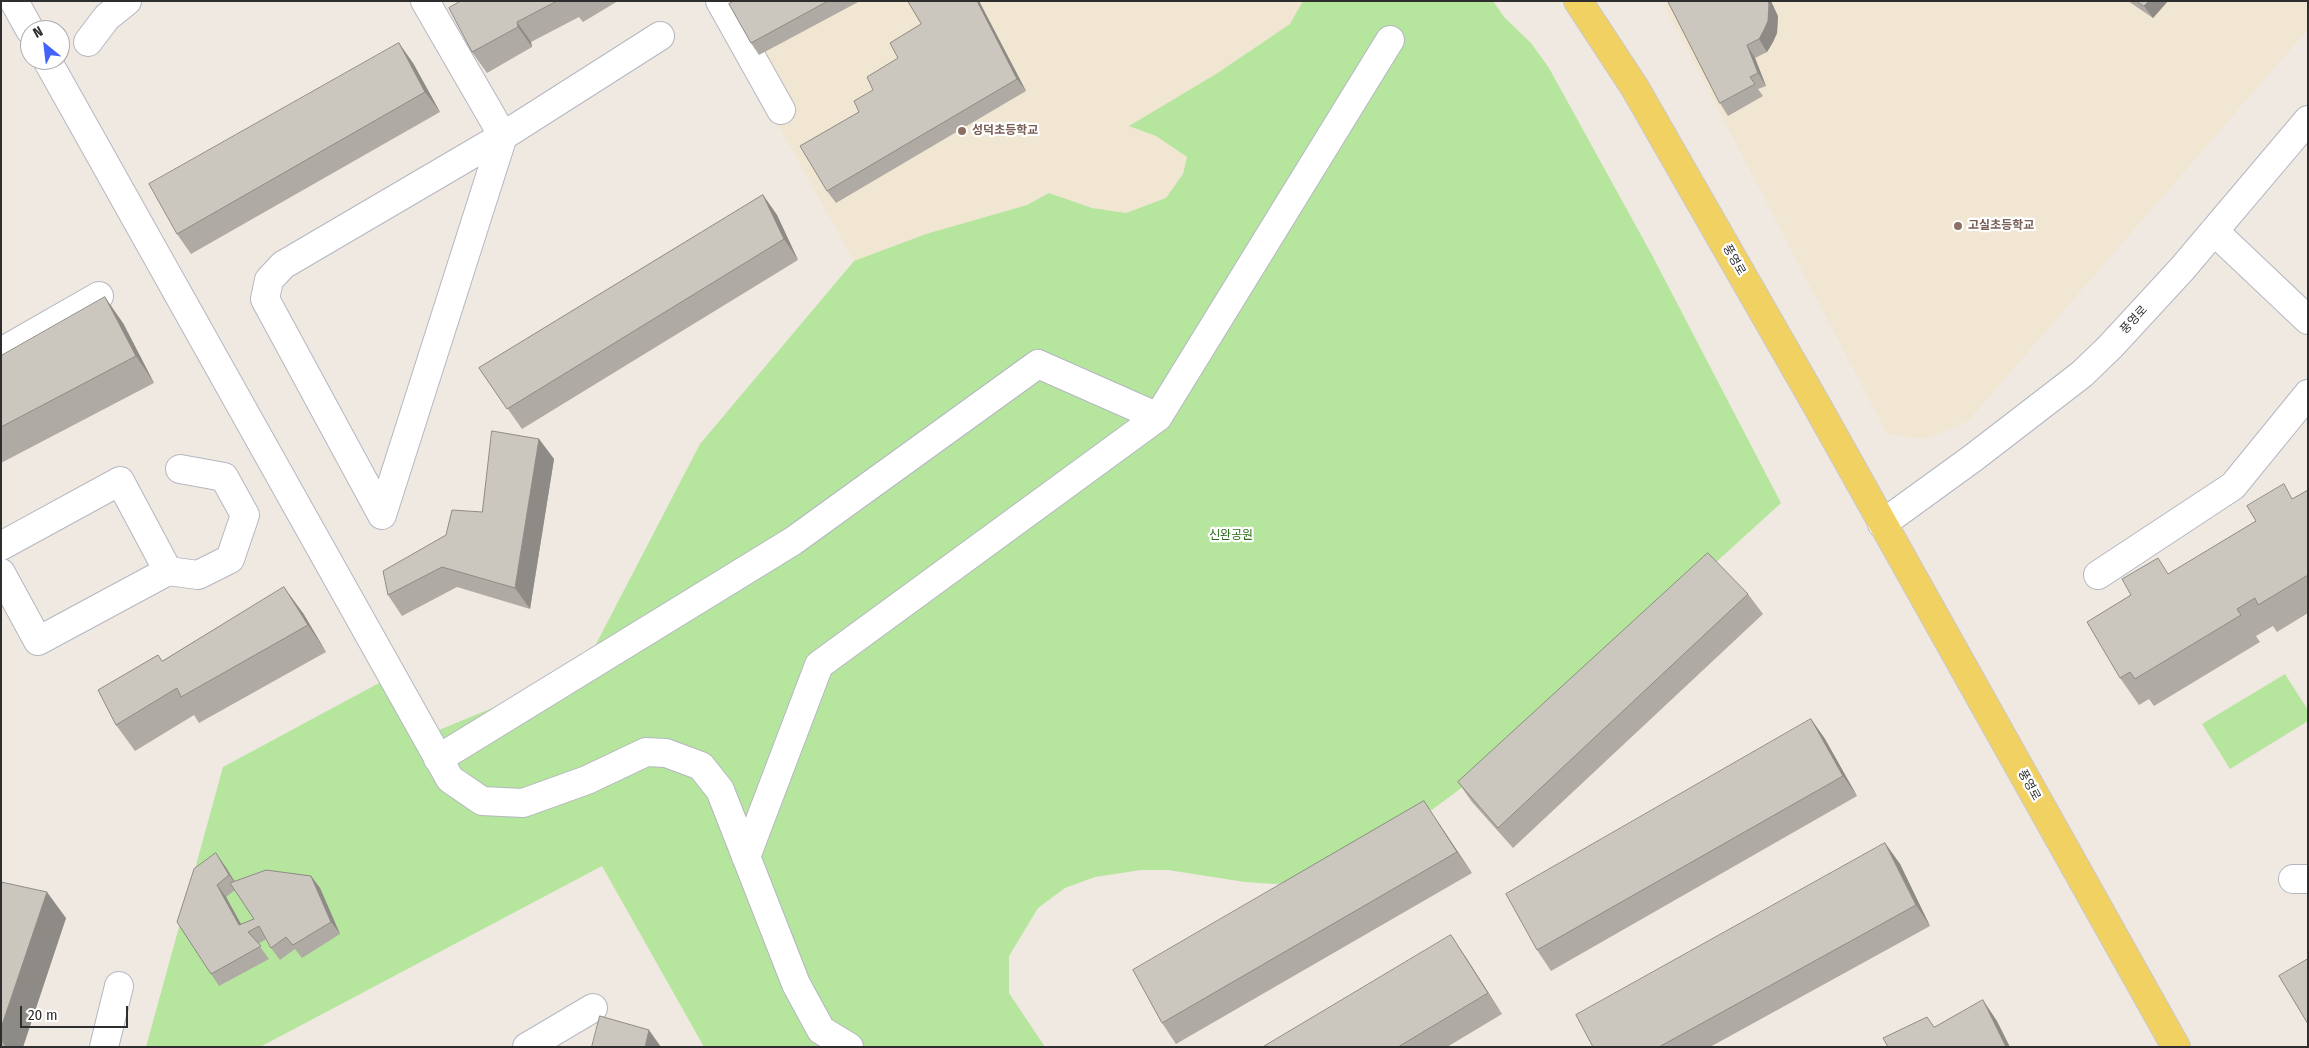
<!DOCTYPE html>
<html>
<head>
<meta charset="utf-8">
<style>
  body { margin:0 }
  #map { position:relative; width:2309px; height:1048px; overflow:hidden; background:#efe9e1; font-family:"Fira Sans Condensed",sans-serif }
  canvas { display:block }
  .frame { position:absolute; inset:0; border:2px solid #2e2e2e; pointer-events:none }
  .north { position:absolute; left:20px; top:20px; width:50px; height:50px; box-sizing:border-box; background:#fff; border:1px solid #ababab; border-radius:50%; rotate:331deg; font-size:14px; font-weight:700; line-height:20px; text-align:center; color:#2e2e2e }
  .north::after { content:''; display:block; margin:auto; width:18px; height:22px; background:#4264fb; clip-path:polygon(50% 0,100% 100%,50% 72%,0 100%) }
  .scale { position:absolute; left:20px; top:1006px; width:108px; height:22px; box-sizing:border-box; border:2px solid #2e2e2e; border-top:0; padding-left:6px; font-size:15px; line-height:18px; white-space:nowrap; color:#2e2e2e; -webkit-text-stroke:4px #fff; paint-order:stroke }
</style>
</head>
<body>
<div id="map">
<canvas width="2309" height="1048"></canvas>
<div class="frame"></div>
<div class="north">N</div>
<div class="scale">20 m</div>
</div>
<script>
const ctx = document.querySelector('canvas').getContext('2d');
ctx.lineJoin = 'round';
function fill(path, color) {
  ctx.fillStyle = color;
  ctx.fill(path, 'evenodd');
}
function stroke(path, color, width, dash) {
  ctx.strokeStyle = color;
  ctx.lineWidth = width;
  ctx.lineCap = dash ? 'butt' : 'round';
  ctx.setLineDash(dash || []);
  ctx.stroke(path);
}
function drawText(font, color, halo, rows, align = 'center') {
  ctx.font = font + ' "Fira Sans Condensed","Noto Sans KR",sans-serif';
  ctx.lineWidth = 4.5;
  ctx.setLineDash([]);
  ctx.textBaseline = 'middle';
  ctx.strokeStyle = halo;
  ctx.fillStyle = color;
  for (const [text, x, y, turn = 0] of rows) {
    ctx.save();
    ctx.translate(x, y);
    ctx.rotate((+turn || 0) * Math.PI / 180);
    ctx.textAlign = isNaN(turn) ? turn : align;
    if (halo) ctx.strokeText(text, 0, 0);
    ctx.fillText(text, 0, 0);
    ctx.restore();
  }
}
fill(new Path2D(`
  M709 1H1303L1294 21 1216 74 1130 126 1156 136 1187 157 1181 181 1166 198 1126 213 1092 208 1049 193 1027 205 926 234 854 261Z
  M1667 1H2308V29L1967 422 1925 439 1887 434 1664 5Z`), '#f0e6d1');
fill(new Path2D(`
  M1303 1H1493L1504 17 1531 43 1549 68 1653 257 1781 503 1658 615 1460 789 1398 835 1304 882 1275 884 1245 882 1168 870H1141L1095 877 1065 888 1038 908 1009 956V993L1045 1047H704L602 866 260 1047H146L223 767 405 669 439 730 546 686 594 648 700 444 854 261 926 234 1027 205 1049 193 1092 208 1126 213 1166 198 1183 174 1187 157 1156 136 1129 126 1216 74 1290 24Z
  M2285 674 2308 710V721L2230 769 2202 724Z`), '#b6e59e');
const minor = new Path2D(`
  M14 1 30 30
  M425 1 503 136 382 515 265 299 269 280 283 265 503 136 660 36
  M720 1 781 110
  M88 42 107 17 127 1
  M47 60 450 779 482 801 523 803 587 780 646 752 666 753 701 766 720 790 796 984 821 1030 849 1047
  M2214 231 2308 320
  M1 352 99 296
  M1882 524 1973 458 2082 374 2110 347 2182 269 2308 120
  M1 546 120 481 168 571 38 641 1 573
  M168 571 198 575 230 559 245 515 224 477 180 469
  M2098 575 2233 486 2308 394
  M438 759 793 541 1038 364 1158 417
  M746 857 819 665 1158 417 1390 40
  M2293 879H2308
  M104 1047 119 986
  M527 1047 593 1008`);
const major = new Path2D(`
  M1578 1 1635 88 1816 404 2176 1047`);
stroke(minor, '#b4b7c1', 30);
stroke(major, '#c9c9c9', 30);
stroke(minor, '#fff', 28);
stroke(major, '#f2d163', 28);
fill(new Path2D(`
  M461 1H618L583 22 579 17 531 42 532 47 487 73 472 52Z
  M734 1H860L759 55 751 43Z
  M908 1H979L1026 91 836 203 827 191 859 112 873 90 898 58 921 24Z
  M1668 1 1778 16 1777 33 1773 42 1767 52 1755 58 1766 86 1758 89 1763 96 1728 116 1720 103Z
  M2128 1H2168L2153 18Z
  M413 63 440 112 191 254 177 234Z
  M763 195 777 215 798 260 522 429 479 368Z
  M123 323 154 383 1 463V356Z
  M539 439 554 459 530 609 457 587 402 616 388 595 446 535 482 512Z
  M2308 490V613L2277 632 2273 626 2256 636 2260 642 2154 706 2149 699 2139 705 2120 678 2131 595 2169 574Z
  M1748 594 1763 614 1513 848 1472 802 1458 782Z
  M303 613 326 652 199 723 194 715 135 751 116 725 162 661Z
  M1811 719 1825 739 1857 796 1551 971 1537 950Z
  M1438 822 1472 873 1176 1044 1162 1023Z
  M1885 843 1900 864 1930 926 1710 1047H1593Z
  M225 866 235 882 311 876 320 888 340 934 302 958 295 949 280 960 271 948 266 939 258 944 269 959 219 986 177 922ZM235 890 254 919 241 924 226 897Z
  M1 882 66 918 23 1047H1Z
  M1465 956 1502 1014 1447 1047H1263Z`), '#afaba4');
fill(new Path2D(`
  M977 1H979L1026 91 1017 79Z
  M1768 1H1771L1778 16 1777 33 1773 42 1767 52 1759 39Z
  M2149 1H2168L2153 18 2144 6Z
  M517 22 531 42 532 47 518 27Z
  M399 43 413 63 440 112 425 92Z
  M1747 45 1755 58 1766 86 1758 73Z
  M763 195 777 215 798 260 784 239Z
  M105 297 123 323 154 383 136 356Z
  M539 439 554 459 530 609 515 588Z
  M284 587 303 613 326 652 308 625Z
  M1811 719 1825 739 1857 796 1843 776Z
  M1424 801 1472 873 1457 852Z
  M1885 843 1900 864 1930 926 1916 905Z
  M216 853 225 866 238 887 229 875Z
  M311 876 320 888 340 934 331 922Z
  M217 885 226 897 248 937 239 925Z
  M47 892 66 918 23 1047H6L1 1040V1028Z
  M1451 935 1465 956 1502 1014 1488 993Z
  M1983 1000 1997 1021 2010 1047H2006Z
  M649 1030 661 1047H645Z`), '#8e8b86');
const building = new Path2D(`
  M461 1H557L517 22 518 27 472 52 449 8Z
  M734 1H828L751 43 729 4Z
  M908 1H977L1017 79 827 191 800 146 859 112 854 101 873 90 867 77 898 58 890 43 921 24Z
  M1668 1H1768L1769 4 1768 21 1764 30 1759 39 1747 45 1758 73 1750 77 1755 84 1720 103Z
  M2137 1H2149L2144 6Z
  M399 43 425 92 177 234 149 184Z
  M763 195 784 239 507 409 479 368Z
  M105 297 136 356 1 427V356Z
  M492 431 539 439 515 588 442 567 388 595 383 571 446 535 452 510 482 512Z
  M2284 484 2292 499 2308 490V575L2258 605 2255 598 2237 609 2241 615 2135 679 2130 672 2120 678 2087 622 2131 595 2122 579 2158 558 2168 574 2256 521 2247 506Z
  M1708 553 1748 594 1498 828 1458 782Z
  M284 587 308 625 181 697 177 688 116 725 98 690 158 655 162 661Z
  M1811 719 1843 776 1537 950 1506 894Z
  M1424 801 1457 852 1162 1023 1133 970Z
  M1885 843 1916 905 1659 1047H1593L1576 1015Z
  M216 853 229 875 217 885 239 925 254 919 230 883 266 870 311 876 331 922 293 945 286 937 271 948 259 926 248 932 261 946 211 974 177 922 194 869Z
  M1 882 47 892 1 1028Z
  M1451 935 1488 993 1398 1047H1263Z
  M2308 959V1024L2279 976Z
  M1983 1000 2006 1047H1888L1883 1038 1927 1017 1934 1027Z
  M600 1016 649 1030 645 1047H592Z`);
fill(building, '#cbc7bf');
stroke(building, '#8e8b86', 1);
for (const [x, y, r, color] of [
  [962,131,5,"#8d6e63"],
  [1958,226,5,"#8d6e63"]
]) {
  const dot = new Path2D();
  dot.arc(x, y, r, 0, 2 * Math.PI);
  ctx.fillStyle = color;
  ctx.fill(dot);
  stroke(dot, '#fff', 2);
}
drawText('bold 12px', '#785e54', '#fff', [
  ["성덕초등학교",972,131],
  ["고실초등학교",1968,226]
], 'left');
drawText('12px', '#2e2e2e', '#fff', [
  ["풍영로",1734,260,60],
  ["풍영로",2134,320,-47],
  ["풍영로",2029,785,61]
]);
drawText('12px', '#2c6e1b', '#fff', [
  ["신완공원",1231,536]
]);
</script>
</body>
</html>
